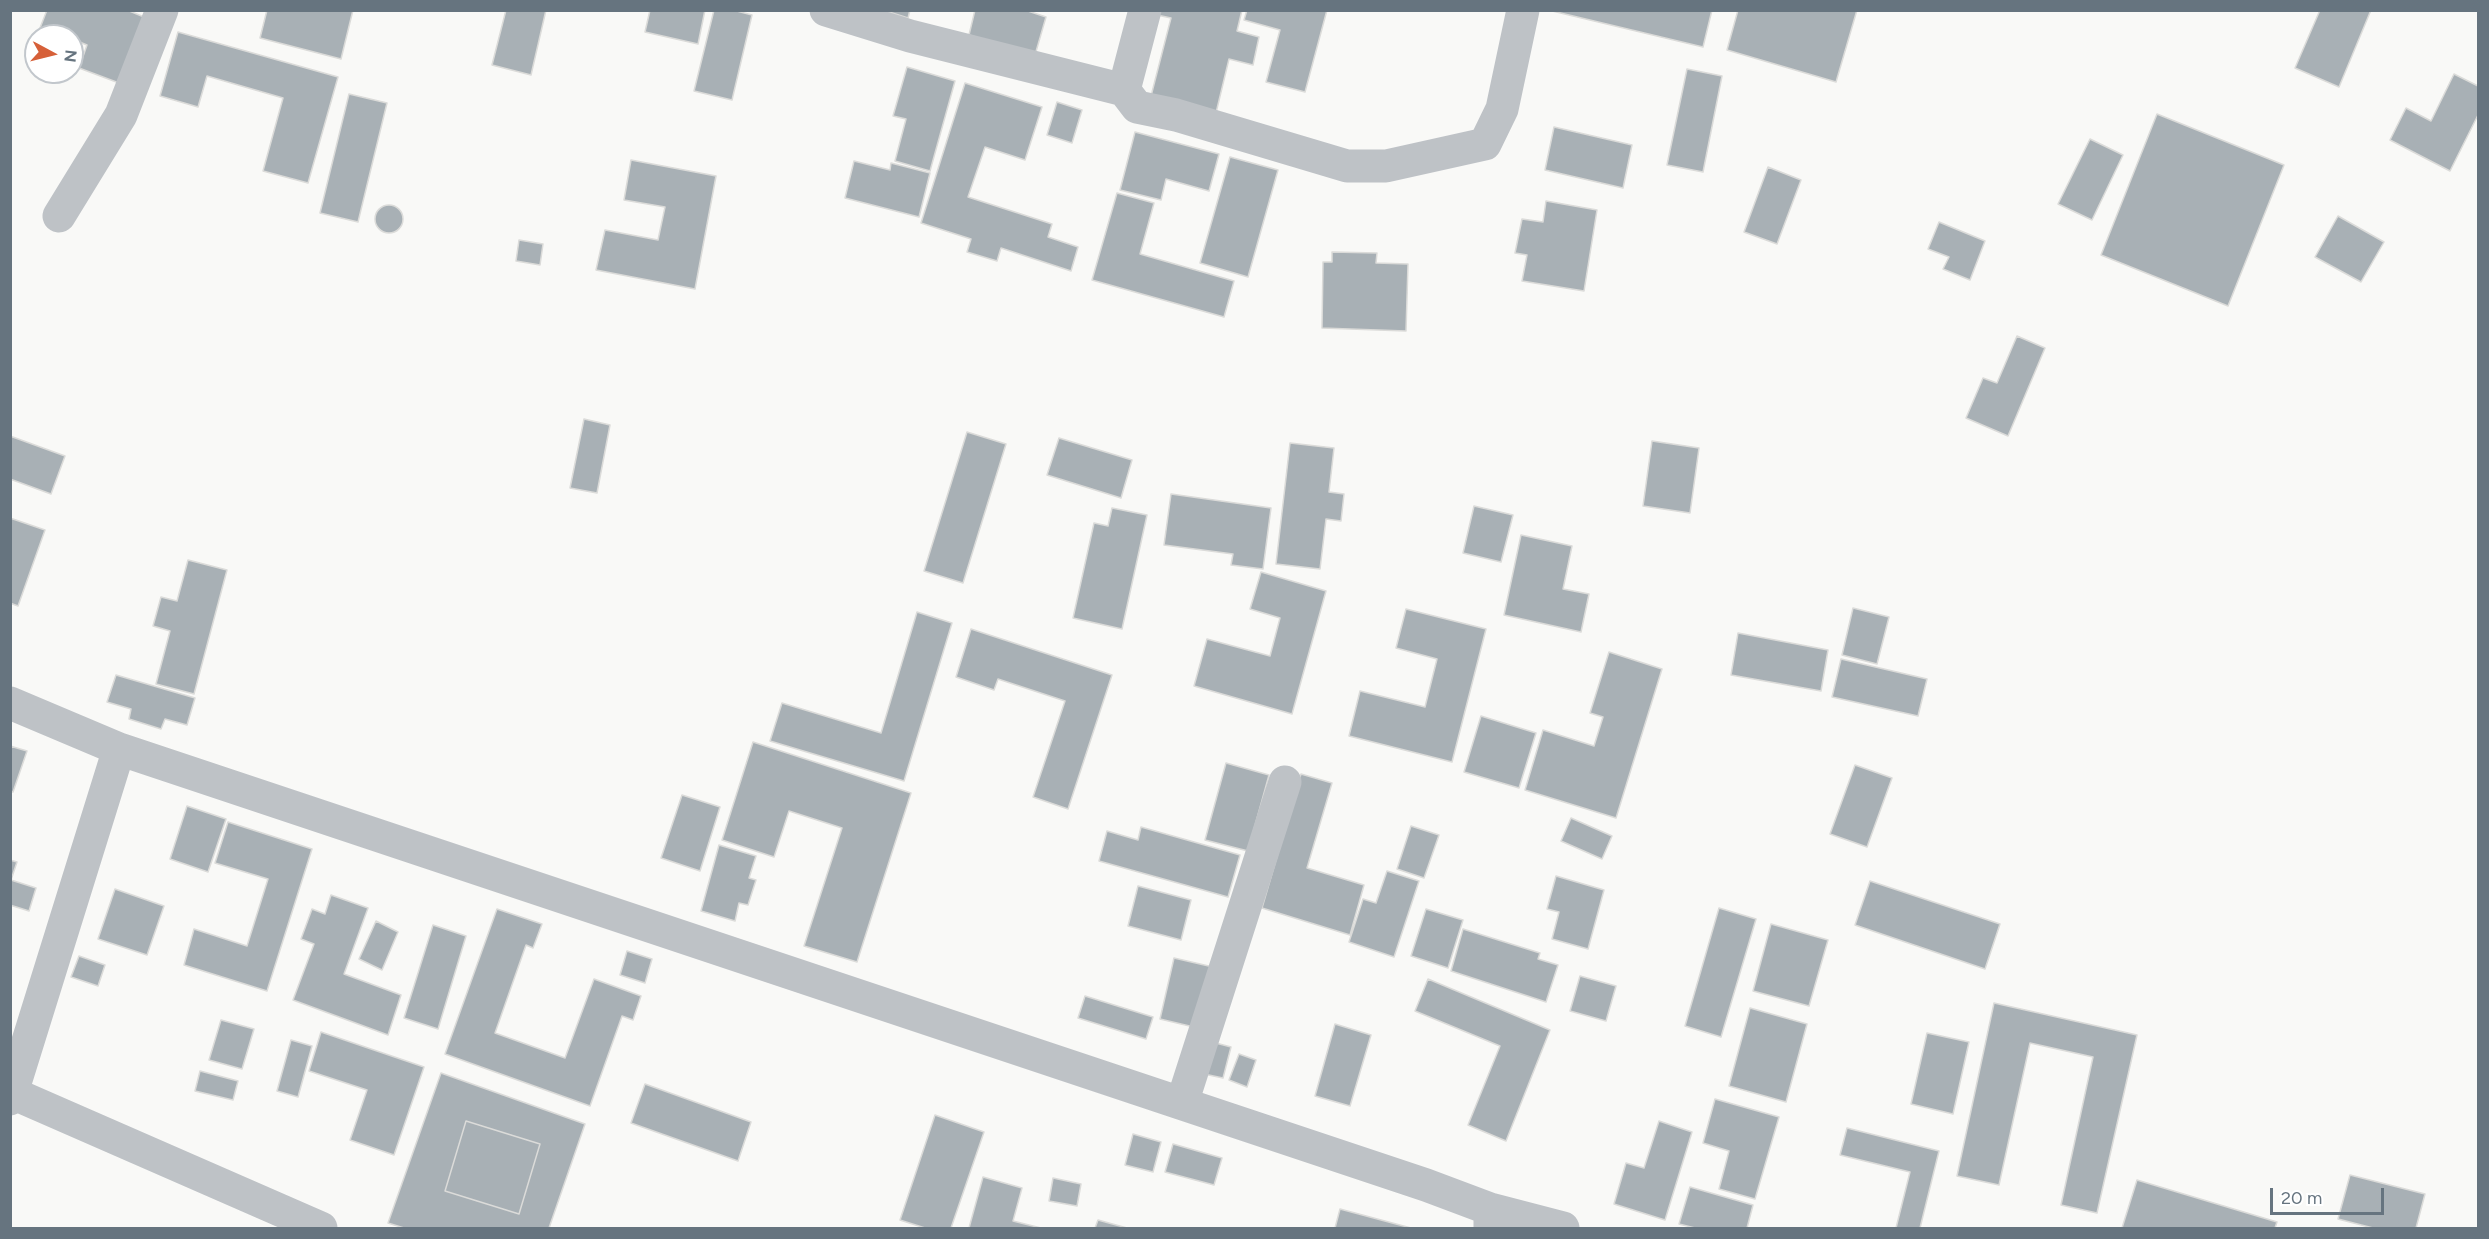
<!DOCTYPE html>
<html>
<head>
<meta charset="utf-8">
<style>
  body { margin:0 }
  #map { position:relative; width:2489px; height:1239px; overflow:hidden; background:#f9f9f7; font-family:Figtree,sans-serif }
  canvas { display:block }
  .frame { position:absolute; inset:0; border:12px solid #66747f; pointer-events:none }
  .north { position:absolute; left:24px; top:24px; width:60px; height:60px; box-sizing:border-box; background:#fff; border:2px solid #c2c7cc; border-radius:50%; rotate:97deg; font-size:16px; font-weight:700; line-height:24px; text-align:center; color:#66747f }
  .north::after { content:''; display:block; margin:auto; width:21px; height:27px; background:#d66039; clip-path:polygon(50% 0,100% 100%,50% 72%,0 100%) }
  .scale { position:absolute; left:2270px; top:1188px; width:114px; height:27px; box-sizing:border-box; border:3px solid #66747f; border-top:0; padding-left:8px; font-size:18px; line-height:21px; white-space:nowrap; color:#66747f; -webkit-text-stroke:4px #fff; paint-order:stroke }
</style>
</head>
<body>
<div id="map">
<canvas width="2489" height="1239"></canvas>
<div class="frame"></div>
<div class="north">N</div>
<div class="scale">20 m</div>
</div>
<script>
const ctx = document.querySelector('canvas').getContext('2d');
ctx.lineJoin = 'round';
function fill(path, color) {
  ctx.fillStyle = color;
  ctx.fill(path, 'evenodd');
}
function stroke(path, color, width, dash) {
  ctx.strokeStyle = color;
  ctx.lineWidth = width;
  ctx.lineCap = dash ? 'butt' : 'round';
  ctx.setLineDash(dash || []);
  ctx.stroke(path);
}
const building = new Path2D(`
  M47 10H127L144 17 119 83 79 68 87 45 72 39V36H63L40 28Z
  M267 10H353L341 59 260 38Z
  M506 10H546L531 75 492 65Z
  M650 10H705L698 44 645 32Z
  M714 10H733L752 15 732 100 694 91Z
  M883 10H910L908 18Z
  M975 10H1025L1046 17 1035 55 969 35Z
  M1158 10H1242L1237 31 1259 37 1253 65 1229 59 1215 117 1150 100 1171 18 1157 15Z
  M1247 10H1327L1305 92 1266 82 1280 30 1244 20Z
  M1548 10H1712L1703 47Z
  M1738 10H1857L1836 82 1727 50Z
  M2320 10H2371L2339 87 2295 68Z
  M178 32 338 77 308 183 263 171 283 98 207 76 198 107 160 96Z
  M907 67 955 81 930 171 895 161 906 119 893 116Z
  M1687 69 1722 76 1703 172 1667 165Z
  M2454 74 2478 86V115L2450 171 2390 140 2406 108 2431 121Z
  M965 83 1042 107 1025 160 985 147 968 197 1052 224 1048 237 1078 247 1071 271 1001 248 997 261 967 252 971 239 921 223Z
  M349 94 387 103 358 222 320 213Z
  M1057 102 1082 110 1072 143 1047 135Z
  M2157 114 2284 165 2228 306 2101 255Z
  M1554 127 1632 145 1623 188 1545 170Z
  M1135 132 1219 154 1209 191 1166 179 1161 200 1120 190Z
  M2090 139 2123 155 2092 220 2058 204Z
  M1230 157 1278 170 1248 277 1200 263Z
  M631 160 716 176 695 289 596 270 605 230 658 240 665 207 624 200Z
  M854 161 890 170 891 163 930 173 919 217 845 198Z
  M1768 167 1801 180 1777 244 1744 232Z
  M1117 193 1154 203 1140 254 1234 281 1224 317 1092 280Z
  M1546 201 1597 210 1584 291 1522 281 1527 255 1515 253 1522 219 1543 222Z
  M375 219a14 14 0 1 1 28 0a14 14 0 1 1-28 0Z
  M2338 216 2384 242 2361 282 2315 257Z
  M1939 222 1985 241 1970 280 1943 269 1949 257 1928 249Z
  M519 240 543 244 540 265 516 261Z
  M1332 252 1377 253 1376 263 1408 264 1406 331 1322 328 1323 262H1332Z
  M2017 336 2045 348 2008 436 1966 418 1983 378 1997 383Z
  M584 419 610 425 597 493 570 488Z
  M967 432 1006 444 963 583 924 571Z
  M10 436 65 456 51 494 10 479Z
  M1059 438 1132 460 1121 498 1047 475Z
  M1652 441 1699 448 1690 513 1643 506Z
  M1290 443 1334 448 1329 492 1344 494 1341 521 1326 519 1320 569 1276 564Z
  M1171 494 1271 508 1263 569 1231 565 1233 554 1164 545Z
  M1474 506 1513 515 1501 562 1463 553Z
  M1112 508 1147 515 1122 629 1073 618 1094 523 1108 526Z
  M10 518 45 530 18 606 10 603Z
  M1521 535 1572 546 1563 589 1589 594 1581 632 1504 615Z
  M188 560 227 570 194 694 156 684 170 631 153 626 161 597 177 601Z
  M1261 572 1326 591 1292 714 1194 686 1207 639 1270 656 1280 618 1250 609Z
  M1853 608 1889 617 1877 664 1842 655Z
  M1406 609 1486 629 1452 762 1349 736 1360 691 1425 707 1437 659 1396 648Z
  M917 612 952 623 904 781 770 741 782 703 881 733Z
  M971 629 1112 675 1068 809 1033 797 1065 701 998 679 994 690 956 677Z
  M1738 633 1828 650 1821 691 1731 675Z
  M1609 652 1662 669 1616 818 1525 790 1543 730 1594 746 1603 717 1590 713Z
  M1841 659 1927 679 1918 716 1832 697Z
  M116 675 195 698 187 725 165 719 161 729 129 719 131 709 107 702Z
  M1481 716 1536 733 1519 788 1464 772Z
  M753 742 911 793 857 962 804 946 842 828 789 811 774 857 722 840Z
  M10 746 27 751 13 792 10 791Z
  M1226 763 1269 775 1248 851 1205 840Z
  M1855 765 1892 778 1867 847 1830 834Z
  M1301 774 1332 783 1307 868 1364 885 1350 935 1262 908Z
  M682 795 720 807 700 871 661 858Z
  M187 806 226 819 208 872 170 859Z
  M1571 818 1612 836 1602 859 1561 841Z
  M228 822 312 849 267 991 184 965 194 929 247 946 268 879 215 863Z
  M1411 826 1439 835 1424 878 1397 869Z
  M1141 827 1240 855 1228 897 1099 861 1107 831 1138 840Z
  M719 845 756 856 749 878 756 880 748 905 739 903 735 921 701 911Z
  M10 860 17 862 11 880 36 888 29 911 10 905Z
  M1387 871 1419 881 1394 957 1349 942 1363 899 1376 903Z
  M1556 876 1604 890 1588 949 1552 939 1559 912 1547 909Z
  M1870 881 2000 924 1985 969 1855 925Z
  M1138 886 1191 900 1181 940 1128 926Z
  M115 889 164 906 147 955 98 939Z
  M331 895 368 908 344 974 401 995 388 1035 293 1000 314 944 301 939 312 909 325 914Z
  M1719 908 1756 919 1721 1037 1685 1026Z
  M497 909 542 924 533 948 526 945 495 1033 565 1058 594 979 641 996 633 1020 622 1016 590 1106 445 1054Z
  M1426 909 1463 920 1448 968 1411 956Z
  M376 921 398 932 382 970 359 959Z
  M1771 924 1828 940 1809 1006 1753 991Z
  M433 925 466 936 438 1029 404 1018Z
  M1463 929 1540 953 1538 959 1558 965 1546 1002 1451 971Z
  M627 951 652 959 645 983 620 975Z
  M79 956 105 965 98 986 71 977Z
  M1174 958 1213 967 1198 1028 1160 1019Z
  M1580 976 1616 986 1606 1021 1570 1011Z
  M1428 979 1550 1030 1506 1141 1468 1125 1500 1046 1415 1011Z
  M1085 996 1153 1017 1146 1039 1078 1018Z
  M1994 1003 2137 1035 2097 1213 2061 1205 2093 1057 2030 1043 1999 1185 1957 1176Z
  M1750 1008 1807 1024 1786 1102 1729 1086Z
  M221 1020 254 1029 242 1069 209 1060Z
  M1335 1024 1371 1035 1350 1106 1315 1096Z
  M321 1032 424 1067 394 1155 350 1140 367 1090 309 1071Z
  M1927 1033 1969 1042 1953 1114 1911 1104Z
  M291 1040 312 1046 298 1097 277 1091Z
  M1212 1042 1231 1047 1223 1078 1204 1074Z
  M1239 1054 1256 1060 1247 1087 1229 1080Z
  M200 1071 238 1081 233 1100 195 1091Z
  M441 1073 585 1124 549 1228H404L388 1223ZM466 1121 540 1144 519 1214 445 1191Z
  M645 1084 751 1122 738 1161 631 1123Z
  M1715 1099 1779 1117 1755 1199 1719 1189 1729 1151 1703 1143Z
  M935 1115 984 1132 951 1228H925L900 1220Z
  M466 1121 540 1144 519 1214 445 1191Z
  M1659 1121 1692 1132 1665 1220 1614 1204 1626 1163 1644 1168Z
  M1847 1128 1939 1151 1920 1228H1896L1910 1172 1840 1155Z
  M1133 1134 1161 1142 1153 1172 1125 1165Z
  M1173 1144 1222 1158 1214 1185 1165 1172Z
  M2350 1175 2425 1194 2416 1228H2373L2338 1219Z
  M983 1177 1022 1188 1013 1221 1041 1228H969Z
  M1053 1178 1081 1184 1077 1206 1049 1201Z
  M2137 1180 2277 1222 2275 1228H2122Z
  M1690 1187 1753 1205 1747 1228H1695L1679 1224Z
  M1340 1209 1411 1228H1335Z
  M1098 1220 1127 1228H1095Z`);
fill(building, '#a8b0b5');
stroke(building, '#dbdbd9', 1.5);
stroke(new Path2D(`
  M826 10 910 36 1124 90
  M1145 10 1124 90 1137 107 1176 115 1347 166H1386L1485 144 1502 109 1523 10
  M59 216 121 115 162 10
  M10 703 119 749 1426 1185 1490 1209V1228
  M12 1093 321 1228
  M10 1099 119 749
  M1182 1103 1285 782
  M1490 1209 1563 1228`), '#bec2c6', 33);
</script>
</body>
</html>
